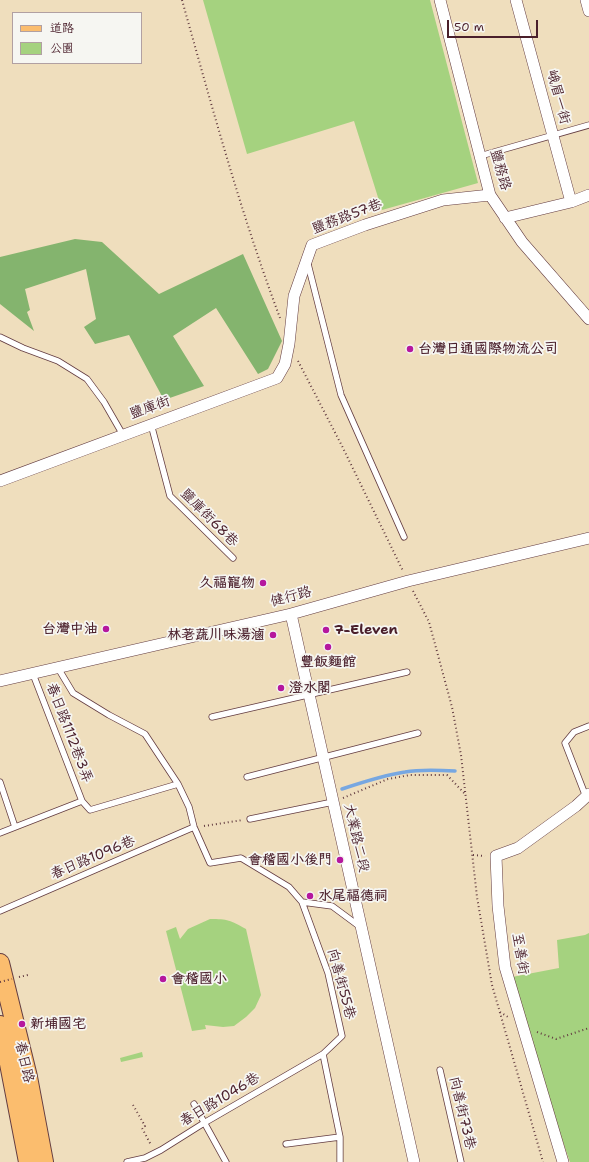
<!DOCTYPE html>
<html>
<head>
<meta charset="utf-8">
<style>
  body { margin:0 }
  #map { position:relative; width:589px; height:1162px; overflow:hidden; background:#efdebd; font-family:"Shantell Sans","LXGW WenKai TC",sans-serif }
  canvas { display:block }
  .legend { position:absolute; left:12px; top:12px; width:130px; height:52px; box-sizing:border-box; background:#f6f6f2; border:1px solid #b1a0a2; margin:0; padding:5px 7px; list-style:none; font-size:12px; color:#4a1f2b }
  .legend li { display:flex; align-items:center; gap:8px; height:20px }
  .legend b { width:20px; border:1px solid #b1a0a2 }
  .scale { position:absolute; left:447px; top:20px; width:91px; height:18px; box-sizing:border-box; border:2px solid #4a1f2b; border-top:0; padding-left:5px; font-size:12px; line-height:14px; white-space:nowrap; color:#4a1f2b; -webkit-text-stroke:3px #f6f6f2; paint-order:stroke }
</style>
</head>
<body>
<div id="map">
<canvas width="589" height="1162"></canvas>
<ul class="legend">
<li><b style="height:5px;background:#fbbd6e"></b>道路</li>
<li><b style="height:11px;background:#a5d27f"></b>公園</li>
</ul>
<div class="scale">50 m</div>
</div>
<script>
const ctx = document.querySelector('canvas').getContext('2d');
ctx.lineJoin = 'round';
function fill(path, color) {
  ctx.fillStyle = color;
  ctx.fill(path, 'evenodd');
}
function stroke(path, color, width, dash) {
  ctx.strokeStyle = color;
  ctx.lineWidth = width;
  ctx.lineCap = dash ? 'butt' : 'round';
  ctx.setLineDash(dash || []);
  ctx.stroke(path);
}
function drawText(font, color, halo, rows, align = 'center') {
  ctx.font = font + ' "Shantell Sans","LXGW WenKai TC",sans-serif';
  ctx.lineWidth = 3.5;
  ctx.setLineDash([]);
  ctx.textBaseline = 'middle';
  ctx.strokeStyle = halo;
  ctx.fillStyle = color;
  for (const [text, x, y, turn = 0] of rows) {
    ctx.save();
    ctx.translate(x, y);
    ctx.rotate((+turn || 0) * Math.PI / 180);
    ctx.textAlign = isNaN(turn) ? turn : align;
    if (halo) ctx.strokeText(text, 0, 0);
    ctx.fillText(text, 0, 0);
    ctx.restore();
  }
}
fill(new Path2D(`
  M203 0H430L478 183 382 210 354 121 247 154Z
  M210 919C228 919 230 920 246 929L261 995 255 1008 246 1017 234 1026 223 1027 205 1025 206 1029 192 1031 166 931 176 927 180 939 188 929Z
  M589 933V1162H570L555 1119 512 977 559 968 557 940 585 935Z
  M142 1052 143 1057 121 1062 120 1058Z`), '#a5d27f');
fill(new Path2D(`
  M75 239 102 242 159 294 243 254 282 341 268 369 258 374 216 308 173 336 204 386 164 400 129 335 95 344 84 327 96 319 86 269 25 289 30 310 27 312 34 331 0 304V257Z`), '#84b46e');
stroke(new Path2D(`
  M342 789C363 782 384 775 405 772 421 769 439 770 455 771`), '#77a7e1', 3.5);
const lane = new Path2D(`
  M480 156 589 125
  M308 264 341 395 404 537
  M0 337 23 348 58 361 87 379 104 402 123 435
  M151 424 170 496 233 558
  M58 668 73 693 109 715 145 734 178 784 189 807 194 827 210 863 241 858 289 887 302 902 332 906 359 926
  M33 674 82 801
  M212 717 407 672
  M247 777 418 733
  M0 782 15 827
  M586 797 565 743 574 732 589 726
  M250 819 333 802
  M0 833 82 801 90 810 178 784
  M302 902 328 973 342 1036 323 1054 340 1137V1162
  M0 911 194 827
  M440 1070 461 1162
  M194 1104 226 1162
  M286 1144 340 1137
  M127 1162 145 1158 161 1150 204 1123 323 1054`);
const street = new Path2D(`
  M440 0 490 195 522 242 589 319
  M516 0 571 202
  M586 0 589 11
  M505 218 571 202 589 195
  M0 481 277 378 285 364 289 344 294 296 312 245 365 225 443 200 490 195
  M291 614 414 1162
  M0 681 291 614 408 581 589 538
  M563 1162 505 967 498 906 496 856 518 848 576 806 589 794`);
const primary = new Path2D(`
  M0 963 28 1077 44 1162
  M0 1025 6 1048 28 1162`);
stroke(lane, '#633c41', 7);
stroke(street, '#633c41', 12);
stroke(primary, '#633c41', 20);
stroke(new Path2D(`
  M182 0C212 107 241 214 280 318
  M298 361 342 446 403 571
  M413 591 429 622 452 707 461 755 477 897 492 985 543 1162
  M343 798 388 779 410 775H447L465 794
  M204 826 243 820
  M473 855 485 856
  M19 977 28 975
  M500 1012 508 1017
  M537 1032 556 1039 589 1028
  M133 1105 145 1126 142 1128 151 1145`), '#633c41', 2, [1, 3]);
stroke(lane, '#fff', 5.5);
stroke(street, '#fff', 11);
stroke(primary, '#fbbd6e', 18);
stroke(new Path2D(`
  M0 982 12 979`), '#633c41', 2, [1, 3]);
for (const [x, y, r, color] of [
  [410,349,4,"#b5179e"],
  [263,583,4,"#b5179e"],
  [106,629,4,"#b5179e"],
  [326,630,4,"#b5179e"],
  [273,635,4,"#b5179e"],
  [328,647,4,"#b5179e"],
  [281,688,4,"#b5179e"],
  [340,860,4,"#b5179e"],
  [310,896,4,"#b5179e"],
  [163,979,4,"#b5179e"],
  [22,1024,4,"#b5179e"]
]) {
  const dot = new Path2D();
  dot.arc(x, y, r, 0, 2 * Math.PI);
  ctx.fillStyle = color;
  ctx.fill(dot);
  stroke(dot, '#f6f6f2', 1.5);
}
drawText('14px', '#4a1f2b', '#f6f6f2', [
  ["峨眉一街",558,97,75],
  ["鹽務路",500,170,74],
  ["鹽務路57巷",347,217,-21],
  ["鹽庫街",150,408,-20],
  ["鹽庫街68巷",209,518,45],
  ["健行路",291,597,-15],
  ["春日路1112巷3弄",69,733,69],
  ["大業路二段",356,838,77],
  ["春日路1096巷",93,858,-23],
  ["至善街",520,954,81],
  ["向善街55巷",341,984,75],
  ["春日路",24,1062,77],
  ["春日路1046巷",220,1100,-31],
  ["向善街73巷",462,1113,77]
]);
drawText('bold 14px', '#4a1f2b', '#f6f6f2', [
  ["台灣日通國際物流公司",418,349],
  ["久福寵物",255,583,"right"],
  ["台灣中油",98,629,"right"],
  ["7-Eleven",334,630],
  ["林荖蔬川味湯滷",265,635,"right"],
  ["豐飯麵館",328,662,"center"],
  ["澄水閣",289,688],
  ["會稽國小後門",332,860,"right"],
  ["水尾福德祠",318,896],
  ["會稽國小",171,979],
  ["新埔國宅",30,1024]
], 'left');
</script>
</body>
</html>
